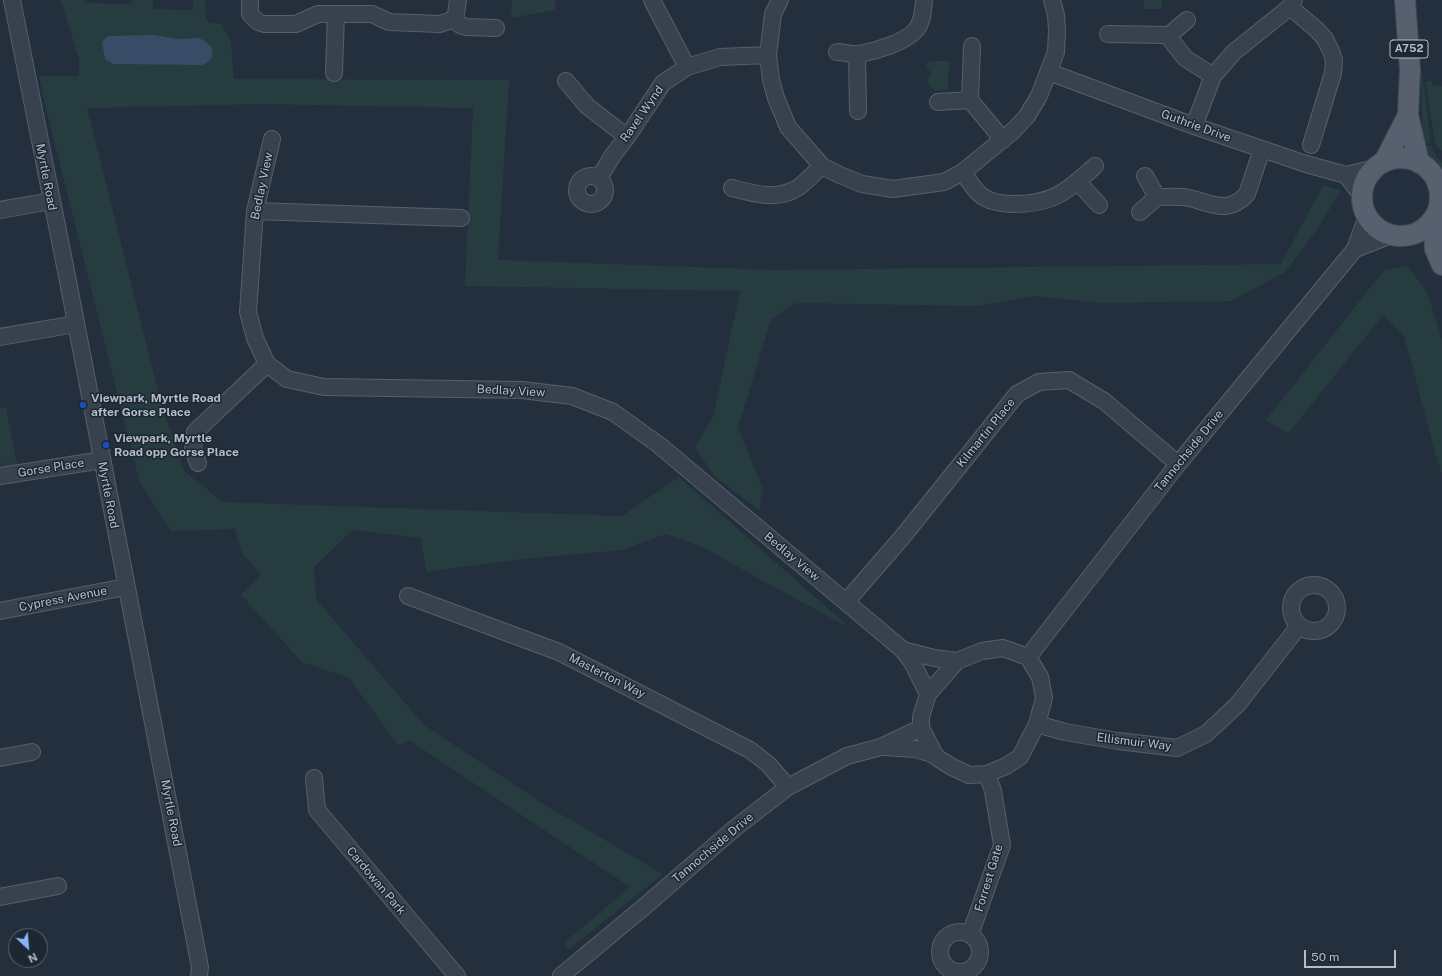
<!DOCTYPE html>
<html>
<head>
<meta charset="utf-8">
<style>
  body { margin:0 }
  #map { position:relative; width:1442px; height:976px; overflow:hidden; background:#242f3e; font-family:"Public Sans",sans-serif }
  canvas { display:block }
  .north { position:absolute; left:8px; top:928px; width:40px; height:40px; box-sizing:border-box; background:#1d2633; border:1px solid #59626f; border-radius:50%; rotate:154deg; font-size:11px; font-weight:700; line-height:16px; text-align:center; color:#b4bcc9 }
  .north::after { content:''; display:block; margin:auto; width:14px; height:18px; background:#8ab4f8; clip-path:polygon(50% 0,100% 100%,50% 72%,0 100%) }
  .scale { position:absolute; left:1304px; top:950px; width:92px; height:18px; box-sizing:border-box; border:2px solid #b4bcc9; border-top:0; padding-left:5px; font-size:12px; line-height:14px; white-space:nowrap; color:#b4bcc9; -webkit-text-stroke:3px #1d2633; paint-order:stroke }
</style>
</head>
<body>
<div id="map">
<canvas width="1442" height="976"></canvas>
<div class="north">N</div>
<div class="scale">50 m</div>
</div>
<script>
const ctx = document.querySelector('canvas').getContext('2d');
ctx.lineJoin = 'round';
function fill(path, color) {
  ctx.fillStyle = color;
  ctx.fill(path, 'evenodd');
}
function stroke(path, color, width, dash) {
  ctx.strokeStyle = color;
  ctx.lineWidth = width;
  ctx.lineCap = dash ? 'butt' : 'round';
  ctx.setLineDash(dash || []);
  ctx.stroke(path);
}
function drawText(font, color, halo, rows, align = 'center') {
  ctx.font = font + ' "Public Sans",sans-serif';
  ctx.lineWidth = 3;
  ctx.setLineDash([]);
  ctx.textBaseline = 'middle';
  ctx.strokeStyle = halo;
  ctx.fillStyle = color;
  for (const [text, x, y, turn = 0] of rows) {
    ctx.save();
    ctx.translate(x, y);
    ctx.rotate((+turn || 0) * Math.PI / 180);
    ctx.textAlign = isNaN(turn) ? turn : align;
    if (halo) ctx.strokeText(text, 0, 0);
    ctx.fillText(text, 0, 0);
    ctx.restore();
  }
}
fill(new Path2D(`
  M61 0H85L88 3 132 4V0H153V9L192 10 194 0H205L206 19 210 23 222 24 231 43 234 79 509 80 498 260 776 270 1281 264 1323 185 1341 190 1317 230 1285 272 1231 301 1104 303 1033 296 978 306 797 303 771 319 738 428 763 489 759 510 714 476 695 447 713 417 740 291 465 286 473 108 262 104 87 108 162 406 184 471 223 502 622 516 679 477 850 628 752 575 707 549 666 534 622 550 522 559 426 572 421 538 353 530 314 567 316 599 424 725 545 805 663 874 568 950 564 943 630 887 409 740 399 746 349 678 302 662 241 595 261 575 242 553 235 529 171 531 140 483 46 109 39 76H79V60Z
  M512 0H555V10L511 18Z
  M1144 0H1162V9H1144Z
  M929 61H949L948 89 936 91 929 86 928 79 931 73 926 66Z
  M1420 71H1422L1431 143H1421L1422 121Z
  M1426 81H1432L1433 85 1442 86V151L1436 146 1429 106Z
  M1422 146H1431L1436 156 1442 163V169C1431 164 1427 157 1422 146Z
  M1407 266 1427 291 1442 340V474L1438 463 1404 336 1383 315 1288 434 1266 420 1384 270Z
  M6 407 17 465 4 467 0 463V408Z`), '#263c3f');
fill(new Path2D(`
  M154 35C163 36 173 39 182 39 188 39 195 37 201 39 215 45 217 60 202 65L113 64 105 59 102 42 108 36Z`), '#394c67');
const minor = new Path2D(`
  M12 0 66 271 200 967 199 976
  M250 0V14L258 22 264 24H296L318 14H372L389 22 440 24 449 21 453 19 456 14 458 0
  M652 0 687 67
  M780 0 773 14 768 55 771 80 776 98 788 127 822 166 840 175 862 184 893 189 944 182 963 172 1014 130 1027 116 1039 96 1056 52 1057 31 1056 15 1052 0
  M1290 7 1317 30 1325 39 1331 51 1334 60 1333 73 1311 145
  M453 19 460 25 466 27 496 28
  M1108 34 1167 35 1185 58 1213 76
  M1168 36 1187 20
  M972 46 970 100 1003 140
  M837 52C844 52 852 55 859 54 876 51 904 43 916 30 923 21 923 10 924 0
  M857 54 858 111
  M1049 72 1194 126 1306 164 1346 175 1375 168
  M334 73 336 14
  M566 81 587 106 627 137
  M938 102 970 100
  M1194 126 1213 76 1234 52 1290 7 1294 0
  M272 139 255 211 248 312 255 338 267 364 287 379 324 387 522 390 572 396 613 412 659 445 903 650 912 662 928 694
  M963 172C969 181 976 193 985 198 994 203 1005 204 1015 204 1054 204 1067 191 1095 166
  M1346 175 1362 196
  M577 190a14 14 0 1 1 28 0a14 14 0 1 1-28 0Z
  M1433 176 1442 177
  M599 178 613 155 627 137 663 83 687 67 720 57 768 55
  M1078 182 1099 205
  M732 188C755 194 778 201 799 187 807 181 814 173 822 166
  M1157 197C1168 197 1179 196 1189 198 1211 203 1228 215 1247 194L1262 149
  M1440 202 1442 200
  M0 210 51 201
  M255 211 461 218
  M1140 212 1157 197 1145 176
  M1355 249 1391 235
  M0 337 76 324
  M198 463 193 449 195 432 267 364
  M0 476 102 460
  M1291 608a23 23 0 1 1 46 0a23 23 0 1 1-46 0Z
  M408 596 559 652 750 750 768 764 788 787
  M846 602 904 535 1017 394 1039 382 1069 380 1104 401 1178 464
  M0 611 126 587
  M1003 648 1028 657 1040 677 1044 698 1037 724 1020 757 1006 766 987 774 969 775 952 767 936 757 921 728V717L928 694 957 661 982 651Z
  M903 650 934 658 957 661
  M1028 657 1178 464 1355 249 1367 216
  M1037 724 1065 732 1118 741 1177 748 1206 734 1238 704 1299 626
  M884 747 915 749 935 755
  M0 758 32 752
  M314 778 317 810 457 976
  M0 897 58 886
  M940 952a20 20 0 1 1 40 0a20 20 0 1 1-40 0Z
  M970 935 1002 845 993 791 987 774
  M561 976 645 906 735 828 788 787 847 756 881 747 921 728`);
const major = new Path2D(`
  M1405 0 1410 70 1408 115 1419 163
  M1362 197a39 39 0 1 1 78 0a39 39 0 1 1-78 0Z
  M1384 162 1408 115
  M1434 219 1435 249 1442 265`);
stroke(minor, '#565f6c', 18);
stroke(major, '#414a57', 22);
stroke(minor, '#38414e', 16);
stroke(major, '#56606e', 20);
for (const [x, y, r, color] of [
  [83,405,4,"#1a4fb4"],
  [106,445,4,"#1a4fb4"]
]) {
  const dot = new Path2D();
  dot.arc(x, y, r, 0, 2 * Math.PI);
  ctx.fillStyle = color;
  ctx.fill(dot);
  stroke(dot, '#1d2633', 1.5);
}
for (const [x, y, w] of [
  [1409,49,38]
]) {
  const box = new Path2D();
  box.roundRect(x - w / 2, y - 9, w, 18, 3);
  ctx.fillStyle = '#1d2633';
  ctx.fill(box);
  stroke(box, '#b4bcc9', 1);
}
drawText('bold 11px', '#b4bcc9', null, [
  ["A752",1409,49]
]);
drawText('12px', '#b4bcc9', '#1d2633', [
  ["Ravel Wynd",642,114,-55],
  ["Guthrie Drive",1196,126,20],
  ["Myrtle Road",46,177,79],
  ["Bedlay View",262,186,-78],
  ["Bedlay View",511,391,3],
  ["Kilmartin Place",986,433,-51],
  ["Tannochside Drive",1189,451,-51],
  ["Gorse Place",51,468,-9],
  ["Myrtle Road",108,495,79],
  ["Bedlay View",792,557,40],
  ["Cypress Avenue",63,599,-11],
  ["Masterton Way",607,676,27],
  ["Ellismuir Way",1134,742,7],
  ["Myrtle Road",171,813,79],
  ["Tannochside Drive",713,848,-40],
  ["Forrest Gate",989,878,-73],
  ["Cardowan Park",376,881,50]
]);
drawText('bold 12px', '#b4bcc9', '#1d2633', [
  ["Viewpark, Myrtle Road",91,398],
  ["after Gorse Place",91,412],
  ["Viewpark, Myrtle",114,438],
  ["Road opp Gorse Place",114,452]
], 'left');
</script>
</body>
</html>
